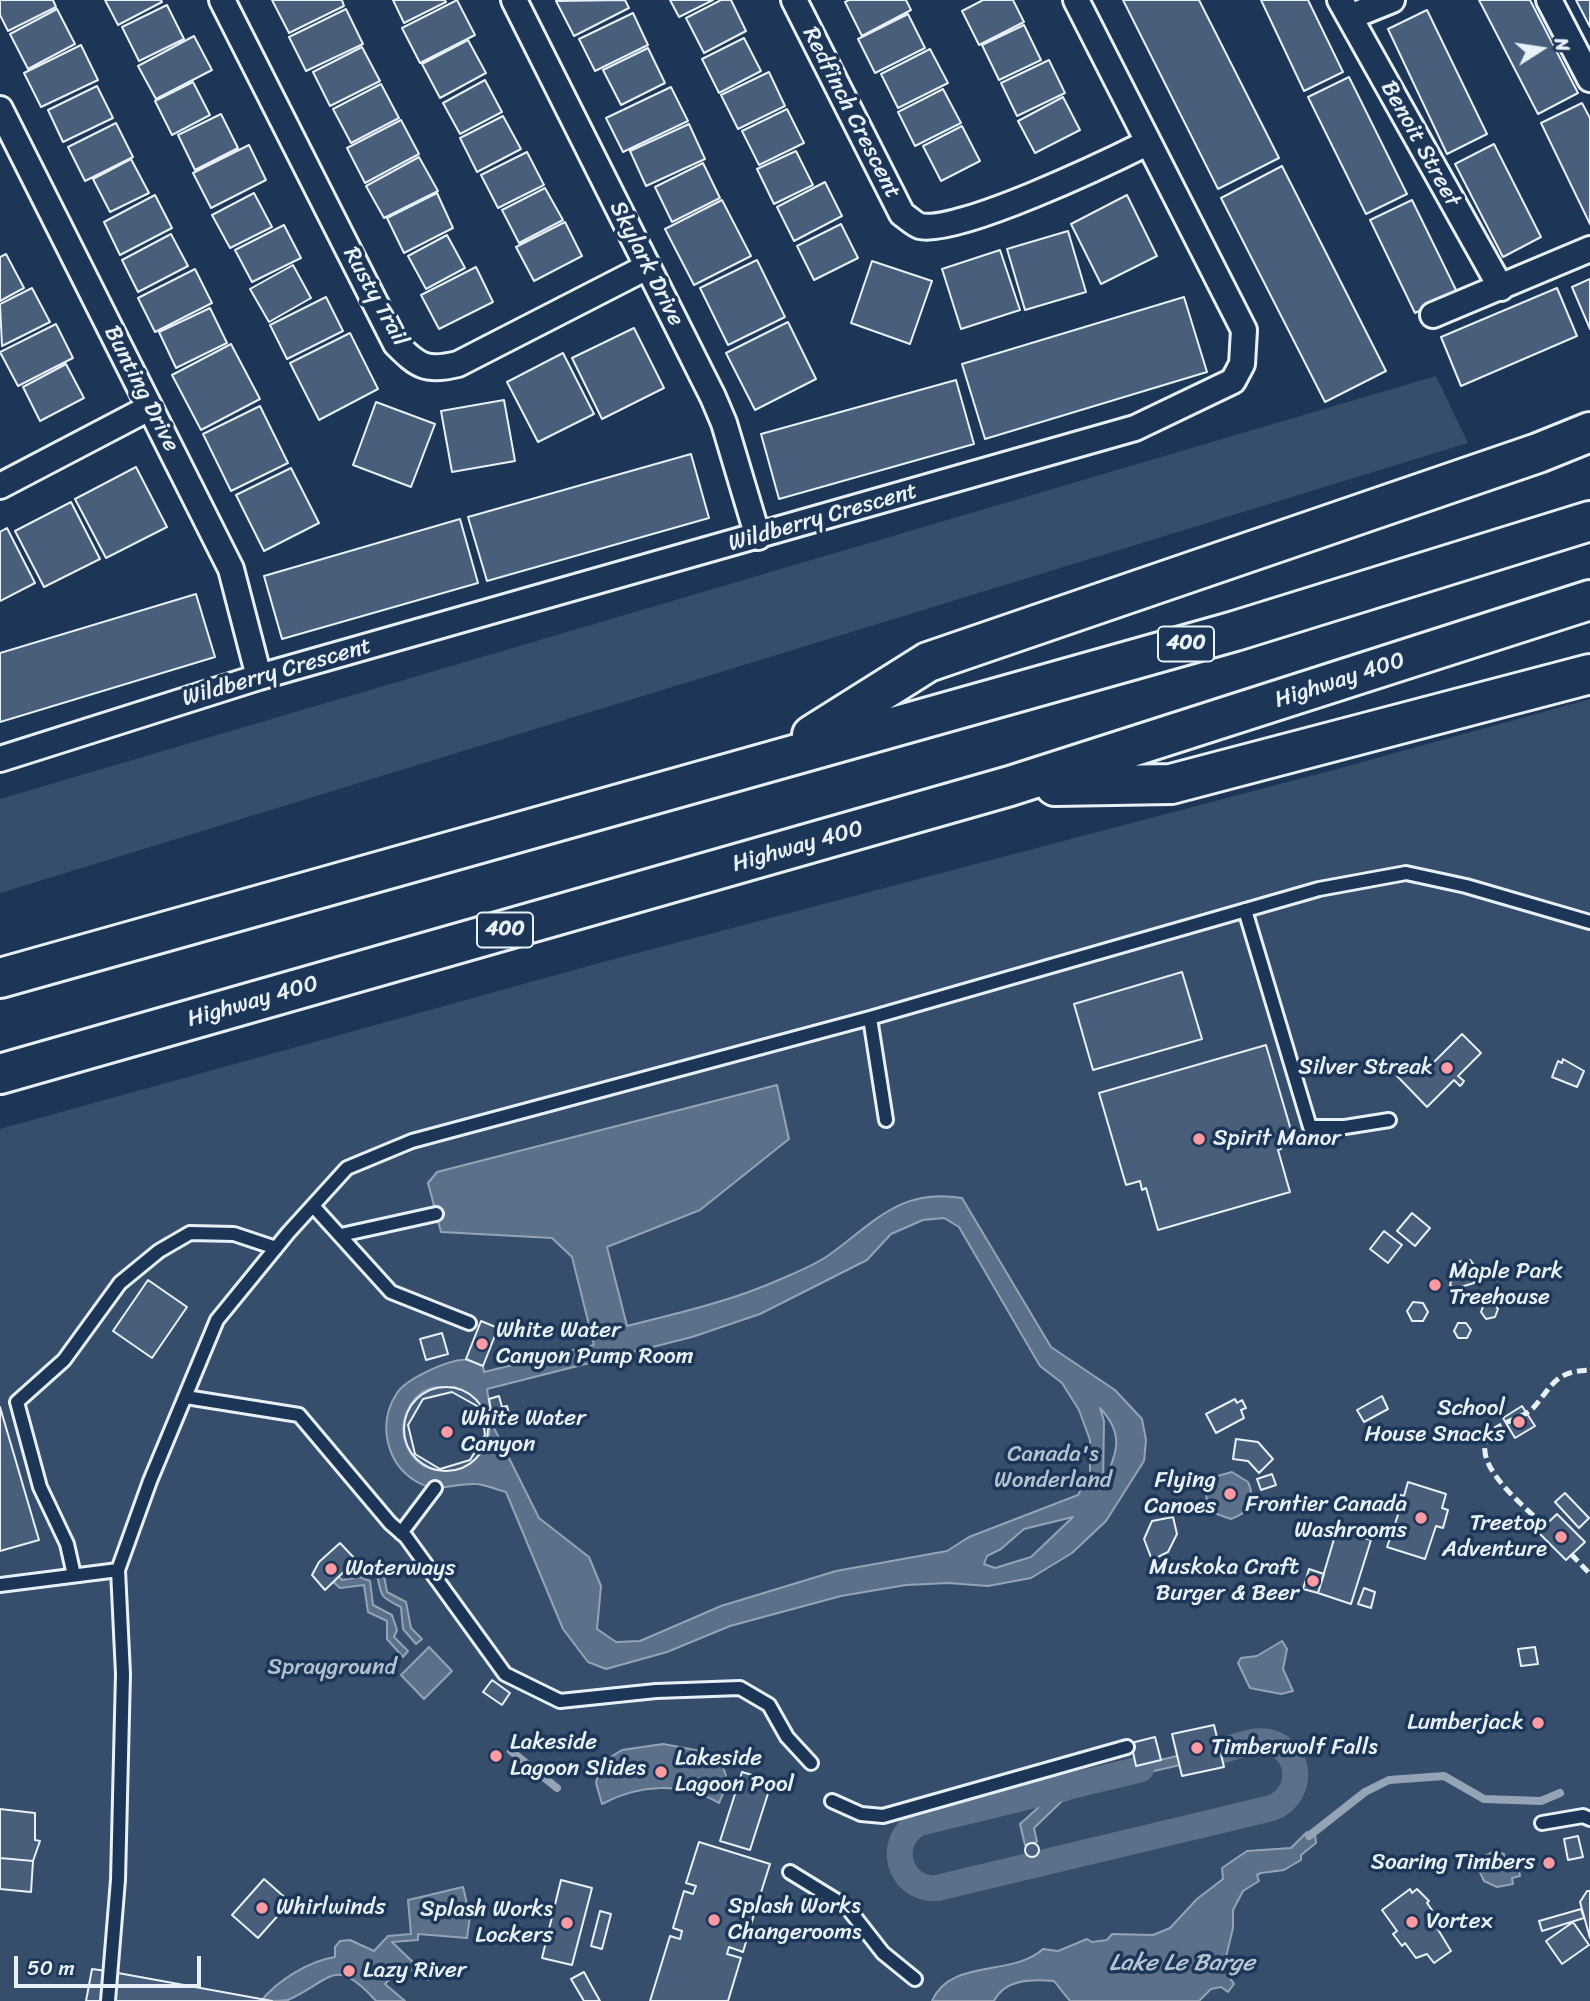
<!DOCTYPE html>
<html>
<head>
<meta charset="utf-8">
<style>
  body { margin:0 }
  #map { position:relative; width:1590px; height:2001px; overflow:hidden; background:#1d3557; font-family:Sriracha,sans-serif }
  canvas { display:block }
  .north { position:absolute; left:1506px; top:14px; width:70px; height:70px; -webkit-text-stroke:5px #1d3557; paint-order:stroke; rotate:78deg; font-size:19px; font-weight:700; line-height:28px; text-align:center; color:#e8f1f8 }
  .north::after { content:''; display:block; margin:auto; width:24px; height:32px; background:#e8f1f8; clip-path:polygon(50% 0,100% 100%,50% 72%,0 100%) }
  .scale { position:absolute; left:14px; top:1956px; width:187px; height:32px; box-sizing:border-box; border:4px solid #e8f1f8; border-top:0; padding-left:9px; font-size:21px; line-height:24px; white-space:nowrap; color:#e8f1f8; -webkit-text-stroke:5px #1d3557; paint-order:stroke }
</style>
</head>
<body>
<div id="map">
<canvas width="1590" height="2001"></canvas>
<div class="north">N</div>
<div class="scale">50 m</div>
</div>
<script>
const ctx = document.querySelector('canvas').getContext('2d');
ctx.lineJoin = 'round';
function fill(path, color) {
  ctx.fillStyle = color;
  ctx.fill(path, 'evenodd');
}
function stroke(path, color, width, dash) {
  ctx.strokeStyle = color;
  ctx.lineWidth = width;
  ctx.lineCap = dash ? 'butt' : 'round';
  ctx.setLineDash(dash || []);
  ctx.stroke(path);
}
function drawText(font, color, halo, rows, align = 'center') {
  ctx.font = font + ' Sriracha,sans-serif';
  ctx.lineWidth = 7;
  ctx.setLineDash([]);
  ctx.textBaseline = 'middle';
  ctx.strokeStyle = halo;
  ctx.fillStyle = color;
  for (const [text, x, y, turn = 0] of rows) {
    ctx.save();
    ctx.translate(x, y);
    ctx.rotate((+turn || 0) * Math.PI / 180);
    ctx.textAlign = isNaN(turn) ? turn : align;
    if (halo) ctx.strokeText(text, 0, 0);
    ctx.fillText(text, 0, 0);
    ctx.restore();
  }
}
fill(new Path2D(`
  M1436 376 1468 443 0 893V799Z
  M1590 699V2001H0V1129L603 962 1337 769Z`), '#374d6c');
const water = new Path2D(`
  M777 1085 789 1139 700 1210 607 1247 627 1326C679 1313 732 1301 781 1279 797 1272 815 1265 829 1255 875 1222 900 1188 962 1198L1051 1347 1115 1390 1142 1419 1146 1440 1144 1461 1106 1521 1072 1553 1031 1578 988 1586 948 1583 906 1585 841 1596 730 1626 667 1652 606 1669 588 1662 563 1629 506 1492C497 1490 485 1484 475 1484 454 1483 438 1494 417 1482 386 1464 377 1423 397 1393 406 1379 452 1357 468 1360 473 1361 479 1364 483 1366L484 1372 594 1345 572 1257 552 1238 441 1232 428 1183 437 1172ZM944 1218 959 1227 1040 1366 1062 1383 1079 1410 1090 1440V1473L1078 1495 969 1537 947 1551 836 1571 721 1606 640 1641 616 1642 597 1629 601 1586 589 1557 539 1518 493 1426 487 1389 692 1337 760 1314 867 1260 891 1234 923 1220ZM454 1387C468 1391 475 1398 483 1410 513 1457 429 1498 407 1446 397 1425 409 1395 432 1388 439 1386 448 1388 454 1387ZM1100 1408C1126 1436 1116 1453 1103 1485L1104 1421ZM1073 1517 1031 1557 995 1568 984 1564 987 1556 1001 1549 1024 1529Z
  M1232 1472 1248 1482C1256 1500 1249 1513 1231 1519L1214 1513C1204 1501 1203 1489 1214 1477Z
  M368 1562 383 1570 387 1592 406 1602 411 1628 422 1639 416 1644 403 1629 401 1607C376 1595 383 1595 376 1572L346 1569 351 1564Z
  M334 1572 342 1580 360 1577 370 1581 373 1605 392 1615 397 1630 394 1637 408 1651 403 1657 387 1639V1621L368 1612 364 1585 340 1588 328 1577Z
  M1282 1641 1287 1649 1283 1669 1293 1691 1281 1694 1250 1688 1238 1663 1241 1658 1257 1656Z
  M429 1647 452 1671 424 1699 401 1675Z
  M663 1744 701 1751 722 1764 728 1782 719 1803C683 1782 639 1784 602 1804L596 1783 601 1763 622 1750Z
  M1177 1756 1180 1765 1107 1782 1105 1773Z
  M1065 1782 1069 1799 1062 1801 1034 1828 1037 1842 1025 1845 1020 1824 1040 1806 1026 1807 1022 1791Z
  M1307 1832 1315 1834 1316 1843 1301 1855V1860L1284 1870 1261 1873 1257 1875 1259 1881 1243 1891 1233 1910V1928L1225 1961 1226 1972 1234 1984 1228 1992 1221 1987 1211 1989 1199 2001H1070L1054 1981C1032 1979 1005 1979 994 2001H932C950 1958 1013 1977 1043 1949L1058 1951 1087 1939 1092 1942 1107 1940 1112 1934 1153 1935 1170 1928 1197 1899 1223 1879 1222 1868 1247 1851 1291 1848Z
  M1495 1851 1504 1854 1505 1860 1516 1856 1520 1876 1512 1878 1513 1884 1497 1887 1484 1881 1477 1866 1481 1858Z
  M463 1887 470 1916 467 1938 418 1934V1940L392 1942 417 1966 431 1972 429 1980 425 1979 403 1965 385 1984 405 2001H376C334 1954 331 1981 288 2000 281 2001 269 2001 261 2001 278 1980 309 1961 335 1957V1947L340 1941 350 1940 374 1951 388 1936 411 1934 408 1900Z`);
fill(water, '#5d7089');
stroke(water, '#95a4b5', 2);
stroke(new Path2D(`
  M511 1751 557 1788
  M1309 1836 1365 1792 1389 1780 1444 1776 1484 1799 1541 1801 1560 1793`), '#95a4b5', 8);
stroke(new Path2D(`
  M1141 1769 919 1823C885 1841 899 1891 937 1888L1272 1808C1303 1796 1304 1751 1269 1742 1254 1739 1235 1747 1220 1751`), '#5d7089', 26);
const building = new Path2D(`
  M0 0H53L56 7 8 31 0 15Z
  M105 0H161L162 2 118 25Z
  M272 0H342L344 6 289 33Z
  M393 0H445L446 2 404 23Z
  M457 0 475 35 420 63 402 28Z
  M625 0 629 8 574 36 556 1Z
  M670 0H713L679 17Z
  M721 0H731L746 31 704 53 686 18Z
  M849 0H906L911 10 862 36 845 2Z
  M983 0H1013L1024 22 979 45 962 11Z
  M1123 0H1199L1279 158 1218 189Z
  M1261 0H1308L1343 72 1304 91Z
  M1479 0H1530L1578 93 1538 114Z
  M1576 0H1590V27Z
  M167 5 184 39 139 61 122 27Z
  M57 9 75 44 28 69 10 34Z
  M346 9 363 44 306 71 289 37Z
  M1427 10 1487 134 1447 154 1388 29Z
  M633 13 648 45 595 71 579 39Z
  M908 14 925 48 875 73 858 39Z
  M1024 25 1041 60 999 80 982 45Z
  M194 36 212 70 156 99 138 66Z
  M744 38 761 71 719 93 702 59Z
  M468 40 486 73 440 98 422 64Z
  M81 45 98 80 41 107 24 73Z
  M362 47 380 81 330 106 313 72Z
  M648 48 665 83 621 105 603 70Z
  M930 49 948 83 898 108 881 74Z
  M1049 60 1065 93 1017 116 1001 83Z
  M769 72 785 106 738 129 721 95Z
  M1349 77 1407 194 1366 214 1308 97Z
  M485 80 502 112 460 134 443 103Z
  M193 82 210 115 172 135 155 101Z
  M381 84 399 118 351 143 333 109Z
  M97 86 113 118 63 142 48 110Z
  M671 87 688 121 623 152 606 118Z
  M943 89 961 123 915 146 898 112Z
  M1063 97 1080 130 1035 153 1018 121Z
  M1582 103 1590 118V224L1541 123Z
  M787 109 804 143 759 165 742 131Z
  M221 114 238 148 195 170 178 135Z
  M503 116 521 149 477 172 460 138Z
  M401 120 419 154 365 183 347 148Z
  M116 123 133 157 85 181 68 147Z
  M689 124 705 159 646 186 630 151Z
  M962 126 980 161 941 181 923 146Z
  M1494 144 1541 237 1503 257 1455 164Z
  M249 145 266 180 211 208 193 173Z
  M796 151 813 185 774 204 757 169Z
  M527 152 544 185 498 208 481 175Z
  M419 157 438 191 384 218 366 186Z
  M131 159 149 193 110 212 93 179Z
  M703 163 720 198 672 222 655 187Z
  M1282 166 1386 371 1325 402 1221 198Z
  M825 182 842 216 794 241 777 207Z
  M545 188 563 220 519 243 502 210Z
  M254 193 272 227 230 248 212 215Z
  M437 193 453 228 404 253 387 218Z
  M155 195 172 228 120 255 104 222Z
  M1127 195 1157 256 1101 284 1071 224Z
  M722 200 751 256 694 285 665 229Z
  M1412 200 1457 292 1415 313 1370 220Z
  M565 222 582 256 534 281 516 247Z
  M841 224 858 258 814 280 797 246Z
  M284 225 301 258 252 282 235 250Z
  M1068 231 1086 292 1025 310 1007 249Z
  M171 234 188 266 138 292 122 260Z
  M447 235 465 268 426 289 408 256Z
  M1000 250 1020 310 961 329 942 269Z
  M6 254 24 288 0 301V257Z
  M757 260 785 317 728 345 700 288Z
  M872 261 932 281 910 344 851 323Z
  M293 265 311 298 269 322 250 289Z
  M476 267 493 302 439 329 421 295Z
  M195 269 212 303 155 332 138 298Z
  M1590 279V329L1572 287Z
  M32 288 50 322 2 346 0 304Z
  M1557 288 1577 336 1461 386 1441 337Z
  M326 297 343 331 287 359 270 325Z
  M1184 297 1207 372 985 439 962 364Z
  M210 308 227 343 176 368 159 332Z
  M788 322 816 379 755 410 726 353Z
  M56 324 73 358 18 386 0 352Z
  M634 328 664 388 602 419 572 358Z
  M350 333 378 389 319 420 290 363Z
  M231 344 260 399 201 430 172 375Z
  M563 353 594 414 538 442 507 382Z
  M66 364 84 398 40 421 23 387Z
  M956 380 974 444 779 499 761 434Z
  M504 400 515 461 452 472 441 411Z
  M376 402 435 424 411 487 353 465Z
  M260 406 288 463 231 491 203 434Z
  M691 454 709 518 487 581 468 517Z
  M136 467 167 527 106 558 75 499Z
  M291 468 319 523 264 551 236 495Z
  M71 502 100 559 44 587 15 531Z
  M460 519 478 583 282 639 264 576Z
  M7 528 35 583 0 601V532Z
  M196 594 215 657 0 722V653Z
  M1182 972 1202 1039 1093 1070 1074 1004Z
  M1462 1034 1481 1053 1458 1076 1464 1081 1462 1084 1460 1086 1454 1080 1427 1107 1397 1076 1411 1063 1422 1074Z
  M1266 1045 1293 1137 1279 1141 1281 1149 1278 1150 1290 1192 1158 1230 1146 1188 1142 1190 1140 1181 1126 1185 1099 1093Z
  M1563 1059 1584 1071 1577 1087 1552 1077 1558 1061 1562 1063Z
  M1412 1213 1430 1228 1415 1246 1397 1231Z
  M1384 1231 1402 1245 1388 1263 1370 1249Z
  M1470 1260 1479 1271 1474 1283 1454 1289 1450 1285 1457 1262Z
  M148 1280 187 1307 152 1358 113 1331Z
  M1413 1302 1423 1303 1428 1312 1423 1321H1412L1407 1311Z
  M1493 1302 1498 1309 1495 1317 1486 1319 1481 1312 1484 1304Z
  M481 1321 498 1328 483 1366 466 1359Z
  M1458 1323H1466L1471 1330 1467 1338H1458L1454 1331Z
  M442 1333 448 1354 426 1360 420 1339Z
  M404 1429a42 42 0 1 1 84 0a42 42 0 1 1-84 0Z
  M452 1392 477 1406 479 1413 491 1410 489 1399 499 1396 502 1407 507 1406 511 1421 484 1428 485 1435 470 1460 440 1469 415 1454 408 1425 423 1399Z
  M1382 1396 1388 1409 1364 1422 1357 1410Z
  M1235 1399 1237 1403 1242 1400 1246 1408 1241 1410 1244 1418 1216 1433 1206 1414Z
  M1522 1406 1535 1426 1515 1438 1503 1418Z
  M0 1407 39 1540 0 1551Z
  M1236 1439 1258 1442 1273 1459 1259 1473 1248 1461 1233 1459Z
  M1272 1474 1276 1485 1261 1490 1257 1479Z
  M1408 1482 1446 1494 1442 1508 1448 1510 1443 1528 1436 1526 1425 1559 1387 1547 1400 1509 1394 1507 1397 1494 1404 1496Z
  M1565 1493 1589 1518 1579 1528 1555 1502Z
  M1557 1514 1585 1542 1566 1560 1538 1532Z
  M1173 1517 1177 1534 1168 1552 1152 1560 1144 1539 1152 1521Z
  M1337 1529 1371 1540 1351 1604 1318 1593Z
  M340 1543 356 1560 325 1590 312 1575 319 1562Z
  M1309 1569 1324 1574 1318 1593 1303 1589Z
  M1364 1588 1375 1592 1371 1608 1358 1604Z
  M1535 1647 1538 1664 1521 1666 1518 1649Z
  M492 1680 510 1693 502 1705 483 1692Z
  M1214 1725 1224 1767 1182 1776 1172 1734Z
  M1155 1737 1161 1760 1136 1766 1131 1743Z
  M742 1772 772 1781 750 1850 720 1841Z
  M0 1809 35 1813V1840L40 1841 33 1861 0 1858Z
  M1578 1836 1583 1857 1568 1860 1564 1839Z
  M699 1842 770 1864 757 1905 743 1900 742 1907 755 1911 743 1952 729 1947 727 1954 741 1958 728 2001H650L670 1936 680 1939 682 1931 673 1928 684 1891 693 1894 696 1886 686 1883Z
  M1025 1850a7 7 0 1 1 14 0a7 7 0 1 1-14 0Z
  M0 1858 33 1861 31 1892 0 1889Z
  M264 1879 290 1902 258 1938 232 1915Z
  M561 1880 592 1888 572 1965 542 1958Z
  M1410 1889 1412 1893 1417 1889 1429 1901 1427 1903 1432 1910 1428 1913 1451 1951 1434 1963 1427 1954 1416 1958 1405 1943 1402 1946 1393 1934 1397 1931 1382 1910Z
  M1587 1891H1590V1938L1580 1902Z
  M1581 1909 1584 1918 1542 1931 1539 1921Z
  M600 1911 611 1914 602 1949 591 1946Z
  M1573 1922 1589 1945 1562 1964 1546 1941Z
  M92 1969 107 1971 101 2001H86Z
  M107 1971 272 2001H101Z
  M584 1972 591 1985 600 2001H584L571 1979Z`);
fill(building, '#495e7a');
stroke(building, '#e8f1f8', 2);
const service = new Path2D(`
  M1245 910 1310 1127H1345L1389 1120
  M870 1018 886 1120
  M314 1207 391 1292 469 1323
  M341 1235 436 1214
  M186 1397 299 1415 390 1523 406 1537 505 1674 560 1701 656 1691 740 1688 769 1705 787 1737 811 1763
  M401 1533 435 1488
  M74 1575 67 1544 40 1487 17 1402 64 1360 120 1283 159 1251 190 1233 234 1234 276 1248
  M0 1585 118 1570
  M832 1801 861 1814 883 1816 1127 1747
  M1542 1823 1583 1816 1590 1819
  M790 1872 847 1907 883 1953 915 1979
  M108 2001 118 1880 123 1674 118 1570 150 1481 217 1320 288 1233 347 1168 412 1141 870 1018 1319 889 1406 873 1466 886 1590 922`);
const minor = new Path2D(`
  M222 0 396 344C418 366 426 372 458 364L647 267
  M514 0 713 397 724 423 758 537
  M794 0 902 214C907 217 914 224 920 226 957 235 1109 162 1147 143
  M1340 0 1501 288
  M1549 0 1590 79
  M1350 17 1392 0
  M0 109 231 569 259 677
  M1433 315 1590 249
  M0 486 149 408
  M0 759 259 677 1135 428 1233 381 1242 364 1244 330 1076 0`);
const motorway = new Path2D(`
  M812 735 928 662 1538 453 1590 432
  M1055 786 1171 784 1590 674
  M0 978 1235 631 1590 521
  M0 1074 1010 786 1590 600`);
stroke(service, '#e8f1f8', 18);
stroke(minor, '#e8f1f8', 30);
stroke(motorway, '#e8f1f8', 44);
stroke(service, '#1d3557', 12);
stroke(minor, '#1d3557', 24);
stroke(motorway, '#1d3557', 38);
stroke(new Path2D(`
  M1544 1526C1525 1506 1464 1460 1492 1432 1504 1420 1523 1419 1534 1407 1553 1385 1555 1371 1590 1370
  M1571 1554 1590 1574`), '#e8f1f8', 5, [10, 5]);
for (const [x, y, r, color] of [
  [1447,1068,7,"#ff9aa2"],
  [1199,1139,7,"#ff9aa2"],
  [1435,1285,7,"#ff9aa2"],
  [482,1344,7,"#ff9aa2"],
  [1519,1422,7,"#ff9aa2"],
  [447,1432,7,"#ff9aa2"],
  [1230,1494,7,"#ff9aa2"],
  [1421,1518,7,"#ff9aa2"],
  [1561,1537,7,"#ff9aa2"],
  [331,1569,7,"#ff9aa2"],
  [1313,1581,7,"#ff9aa2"],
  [1538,1723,7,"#ff9aa2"],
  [1197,1748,7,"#ff9aa2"],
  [496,1756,7,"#ff9aa2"],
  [661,1772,7,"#ff9aa2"],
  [1549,1863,7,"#ff9aa2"],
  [262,1908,7,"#ff9aa2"],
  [714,1920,7,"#ff9aa2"],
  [1412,1922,7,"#ff9aa2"],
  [567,1923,7,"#ff9aa2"],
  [349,1971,7,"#ff9aa2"]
]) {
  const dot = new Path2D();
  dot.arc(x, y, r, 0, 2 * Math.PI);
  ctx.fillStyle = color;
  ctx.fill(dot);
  stroke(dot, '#1d3557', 2.5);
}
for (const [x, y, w] of [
  [1186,644,56],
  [505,930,56]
]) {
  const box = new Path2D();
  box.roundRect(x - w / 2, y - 17.5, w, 35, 5);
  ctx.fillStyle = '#1d3557';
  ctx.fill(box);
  stroke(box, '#e8f1f8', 2);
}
drawText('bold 21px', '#e8f1f8', null, [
  ["400",1186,644],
  ["400",505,930]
]);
drawText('23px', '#e8f1f8', '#1d3557', [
  ["Redfinch Crescent",851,113,63],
  ["Benoit Street",1420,144,61],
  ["Skylark Drive",646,264,63],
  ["Rusty Trail",375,297,61],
  ["Bunting Drive",141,389,63],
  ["Wildberry Crescent",823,518,-16],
  ["Wildberry Crescent",277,673,-16],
  ["Highway 400",1340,681,-18],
  ["Highway 400",798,847,-16],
  ["Highway 400",253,1002,-16]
]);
drawText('23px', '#e8f1f8', '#1d3557', [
  ["Silver Streak",1433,1068,"right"],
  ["Spirit Manor",1213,1139],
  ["Maple Park",1449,1272],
  ["Treehouse",1449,1298],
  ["White Water",496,1331],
  ["Canyon Pump Room",496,1357],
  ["School",1505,1409,"right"],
  ["House Snacks",1505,1435,"right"],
  ["White Water",461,1419],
  ["Canyon",461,1445],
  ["Flying",1216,1481,"right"],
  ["Canoes",1216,1507,"right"],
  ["Frontier Canada",1407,1505,"right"],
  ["Washrooms",1407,1531,"right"],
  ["Treetop",1547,1524,"right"],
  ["Adventure",1547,1550,"right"],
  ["Muskoka Craft",1299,1568,"right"],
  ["Burger & Beer",1299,1594,"right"],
  ["Waterways",345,1569],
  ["Lumberjack",1524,1723,"right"],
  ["Lakeside",510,1743],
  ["Lagoon Slides",510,1769],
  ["Timberwolf Falls",1211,1748],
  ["Lakeside",675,1759],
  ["Lagoon Pool",675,1785],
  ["Soaring Timbers",1535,1863,"right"],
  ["Splash Works",728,1907],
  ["Changerooms",728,1933],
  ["Whirlwinds",276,1908],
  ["Splash Works",553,1910,"right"],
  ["Lockers",553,1936,"right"],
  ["Vortex",1426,1922],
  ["Lazy River",363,1971]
], 'left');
drawText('23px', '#b3c0ce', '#1d3557', [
  ["Canada's",1053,1455],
  ["Wonderland",1053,1481],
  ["Sprayground",332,1668]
]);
drawText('italic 24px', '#b7c4d1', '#1d3557', [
  ["Lake Le Barge",1182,1964]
]);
</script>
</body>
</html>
